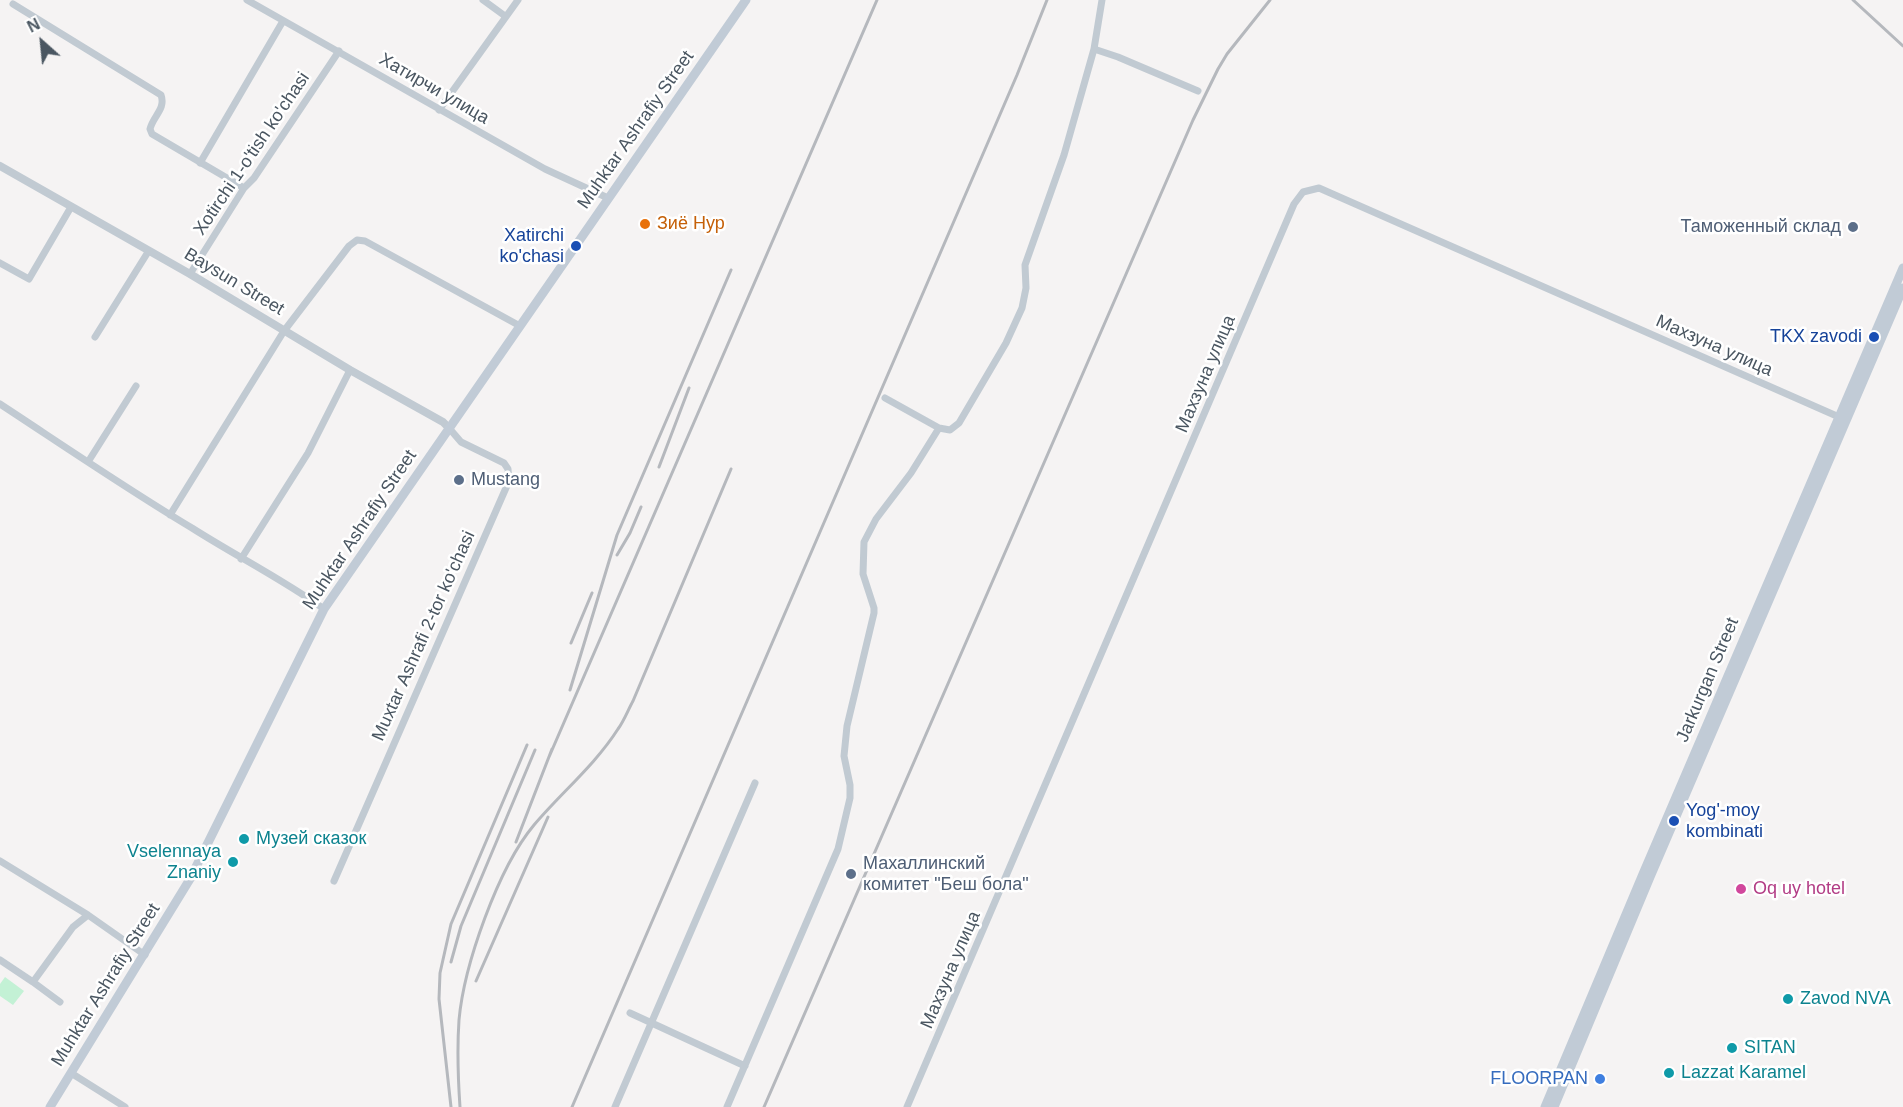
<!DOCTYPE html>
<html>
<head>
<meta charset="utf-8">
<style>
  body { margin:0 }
  #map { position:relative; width:1903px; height:1107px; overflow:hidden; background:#f5f3f3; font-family:Helvetica,sans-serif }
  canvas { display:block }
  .north { position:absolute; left:12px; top:12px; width:60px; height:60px; -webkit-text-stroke:4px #fff; paint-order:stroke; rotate:333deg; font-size:16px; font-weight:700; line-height:24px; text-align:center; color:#4a5661 }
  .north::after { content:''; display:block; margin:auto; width:21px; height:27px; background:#4a5661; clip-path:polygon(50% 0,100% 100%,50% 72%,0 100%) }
</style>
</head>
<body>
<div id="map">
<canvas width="1903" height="1107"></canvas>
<div class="north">N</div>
</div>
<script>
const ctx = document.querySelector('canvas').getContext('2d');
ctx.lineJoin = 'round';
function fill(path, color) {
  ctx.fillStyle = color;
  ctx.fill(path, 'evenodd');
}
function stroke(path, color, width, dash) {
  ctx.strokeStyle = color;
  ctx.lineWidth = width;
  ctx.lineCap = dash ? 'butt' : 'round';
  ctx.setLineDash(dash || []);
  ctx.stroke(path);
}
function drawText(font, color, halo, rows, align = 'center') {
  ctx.font = font + ' Helvetica,sans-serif';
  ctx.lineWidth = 5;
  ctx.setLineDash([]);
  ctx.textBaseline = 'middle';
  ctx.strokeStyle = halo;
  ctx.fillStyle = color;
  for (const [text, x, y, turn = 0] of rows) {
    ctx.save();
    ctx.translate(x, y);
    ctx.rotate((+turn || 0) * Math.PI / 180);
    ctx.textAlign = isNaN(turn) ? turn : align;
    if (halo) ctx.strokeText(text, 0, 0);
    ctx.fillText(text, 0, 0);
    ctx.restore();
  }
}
fill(new Path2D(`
  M5 977 24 991 13 1005 0 996V984Z`), '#c3f1d5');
stroke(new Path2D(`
  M247 0 545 169 608 198
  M483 0 505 16
  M13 4 161 95C166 109 153 116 150 129L152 134 244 188
  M1094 49 1118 57 1198 91
  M439 110 518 0
  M200 163 283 21
  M0 263 29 279 71 207
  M190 274 244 188 254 178 339 51
  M95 337 148 252
  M885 398 939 428
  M0 404C64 446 127 489 192 528 236 556 282 579 324 609
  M88 462 136 386
  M170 515 284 331 349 246 357 240 365 241 520 326
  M241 559 308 453 350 370
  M0 861 88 915 145 955
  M334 881 509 481 508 469 504 463 461 442 449 428
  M0 960 33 982 60 1002
  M33 982 73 927 88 915
  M630 1013 745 1066
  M71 1073 125 1107
  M615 1107 755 783
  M727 1107 838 849 850 798V785L844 756 847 726 874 613V608L863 574 864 542 876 519 911 473 939 428 950 430 959 423 1006 343 1022 308 1026 288 1025 265 1064 155 1094 49 1102 0
  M907 1107 1294 204 1303 192 1319 188 1839 417`), '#c1cad2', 7);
stroke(new Path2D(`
  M0 166 190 274 350 370 443 422 449 428`), '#c1cad2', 8);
stroke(new Path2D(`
  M50 1107 190 879 324 609 746 0
  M1545 1107 1643 874 1903 268
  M1554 1107 1650 877 1903 288`), '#c1cbd6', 9);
stroke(new Path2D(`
  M1853 0 1903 46
  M659 467 689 388
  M617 555 630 533 641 507
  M571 643 592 593
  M570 690 617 535 731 270
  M549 757 877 0
  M516 842 552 749
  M451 962 461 926 535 750
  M476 981 548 817
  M451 1107 439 999 440 973 451 924 527 745
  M460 1107C458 1078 457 1049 459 1020 464 965 498 868 534 825 561 793 595 765 618 729 624 721 628 710 633 701L731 469
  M572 1107 1017 75 1047 0
  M764 1107 1193 120 1218 69 1227 54 1270 0`), '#b5b8bd', 3);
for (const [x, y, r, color] of [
  [645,224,6,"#e8710a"],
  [1853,227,6,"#5c6f8a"],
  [576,246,6,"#1a4fb4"],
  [1874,337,6,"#1a4fb4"],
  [459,480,6,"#5c6f8a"],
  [1674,821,6,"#1a4fb4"],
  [244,839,6,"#0f9aa8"],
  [233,862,6,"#0f9aa8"],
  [851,874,6,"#5c6f8a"],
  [1741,889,6,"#d1479c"],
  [1788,999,6,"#0f9aa8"],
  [1732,1048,6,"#0f9aa8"],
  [1669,1073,6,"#0f9aa8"],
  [1600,1079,6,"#3f7fe0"]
]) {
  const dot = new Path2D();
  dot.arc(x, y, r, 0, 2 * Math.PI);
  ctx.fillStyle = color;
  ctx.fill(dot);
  stroke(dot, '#fff', 2);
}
drawText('18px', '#4a5661', '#fff', [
  ["Хатирчи улица",434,89,30],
  ["Muhktar Ashrafiy Street",636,130,-55],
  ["Xotirchi 1-o'tish ko'chasi",252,154,-56],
  ["Bаysun Street",234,282,31],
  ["Махзуна улица",1714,346,24],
  ["Махзуна улица",1206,374,-67],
  ["Muhktar Ashrafiy Street",360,530,-56],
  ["Muxtar Ashrafi 2-tor ko'chasi",424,636,-66],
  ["Jarkurgan Street",1708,680,-67],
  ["Махзуна улица",951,970,-67],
  ["Muhktar Ashrafiy Street",106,985,-58]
]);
drawText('18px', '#c56008', '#fff', [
  ["Зиё Нур",657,224]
], 'left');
drawText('18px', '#4e5e75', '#fff', [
  ["Таможенный склад",1841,227,"right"],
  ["Mustang",471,480],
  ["Махаллинский",863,864],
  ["комитет \"Беш бола\"",863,885]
], 'left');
drawText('18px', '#164399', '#fff', [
  ["Xatirchi",564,236],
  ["ko'chasi",564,257],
  ["TKX zavodi",1862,337],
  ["Yog'-moy",1686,811,"left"],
  ["kombinati",1686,832,"left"]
], 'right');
drawText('18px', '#0d838f', '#fff', [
  ["Музей сказок",256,839],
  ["Vselennaya",221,852,"right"],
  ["Znaniy",221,873,"right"],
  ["Zavod NVA",1800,999],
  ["SITAN",1744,1048],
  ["Lazzat Karamel",1681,1073]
], 'left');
drawText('18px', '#b23c85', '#fff', [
  ["Oq uy hotel",1753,889]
], 'left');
drawText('18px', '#366cbe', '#fff', [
  ["FLOORPAN",1588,1079]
], 'right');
</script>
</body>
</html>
